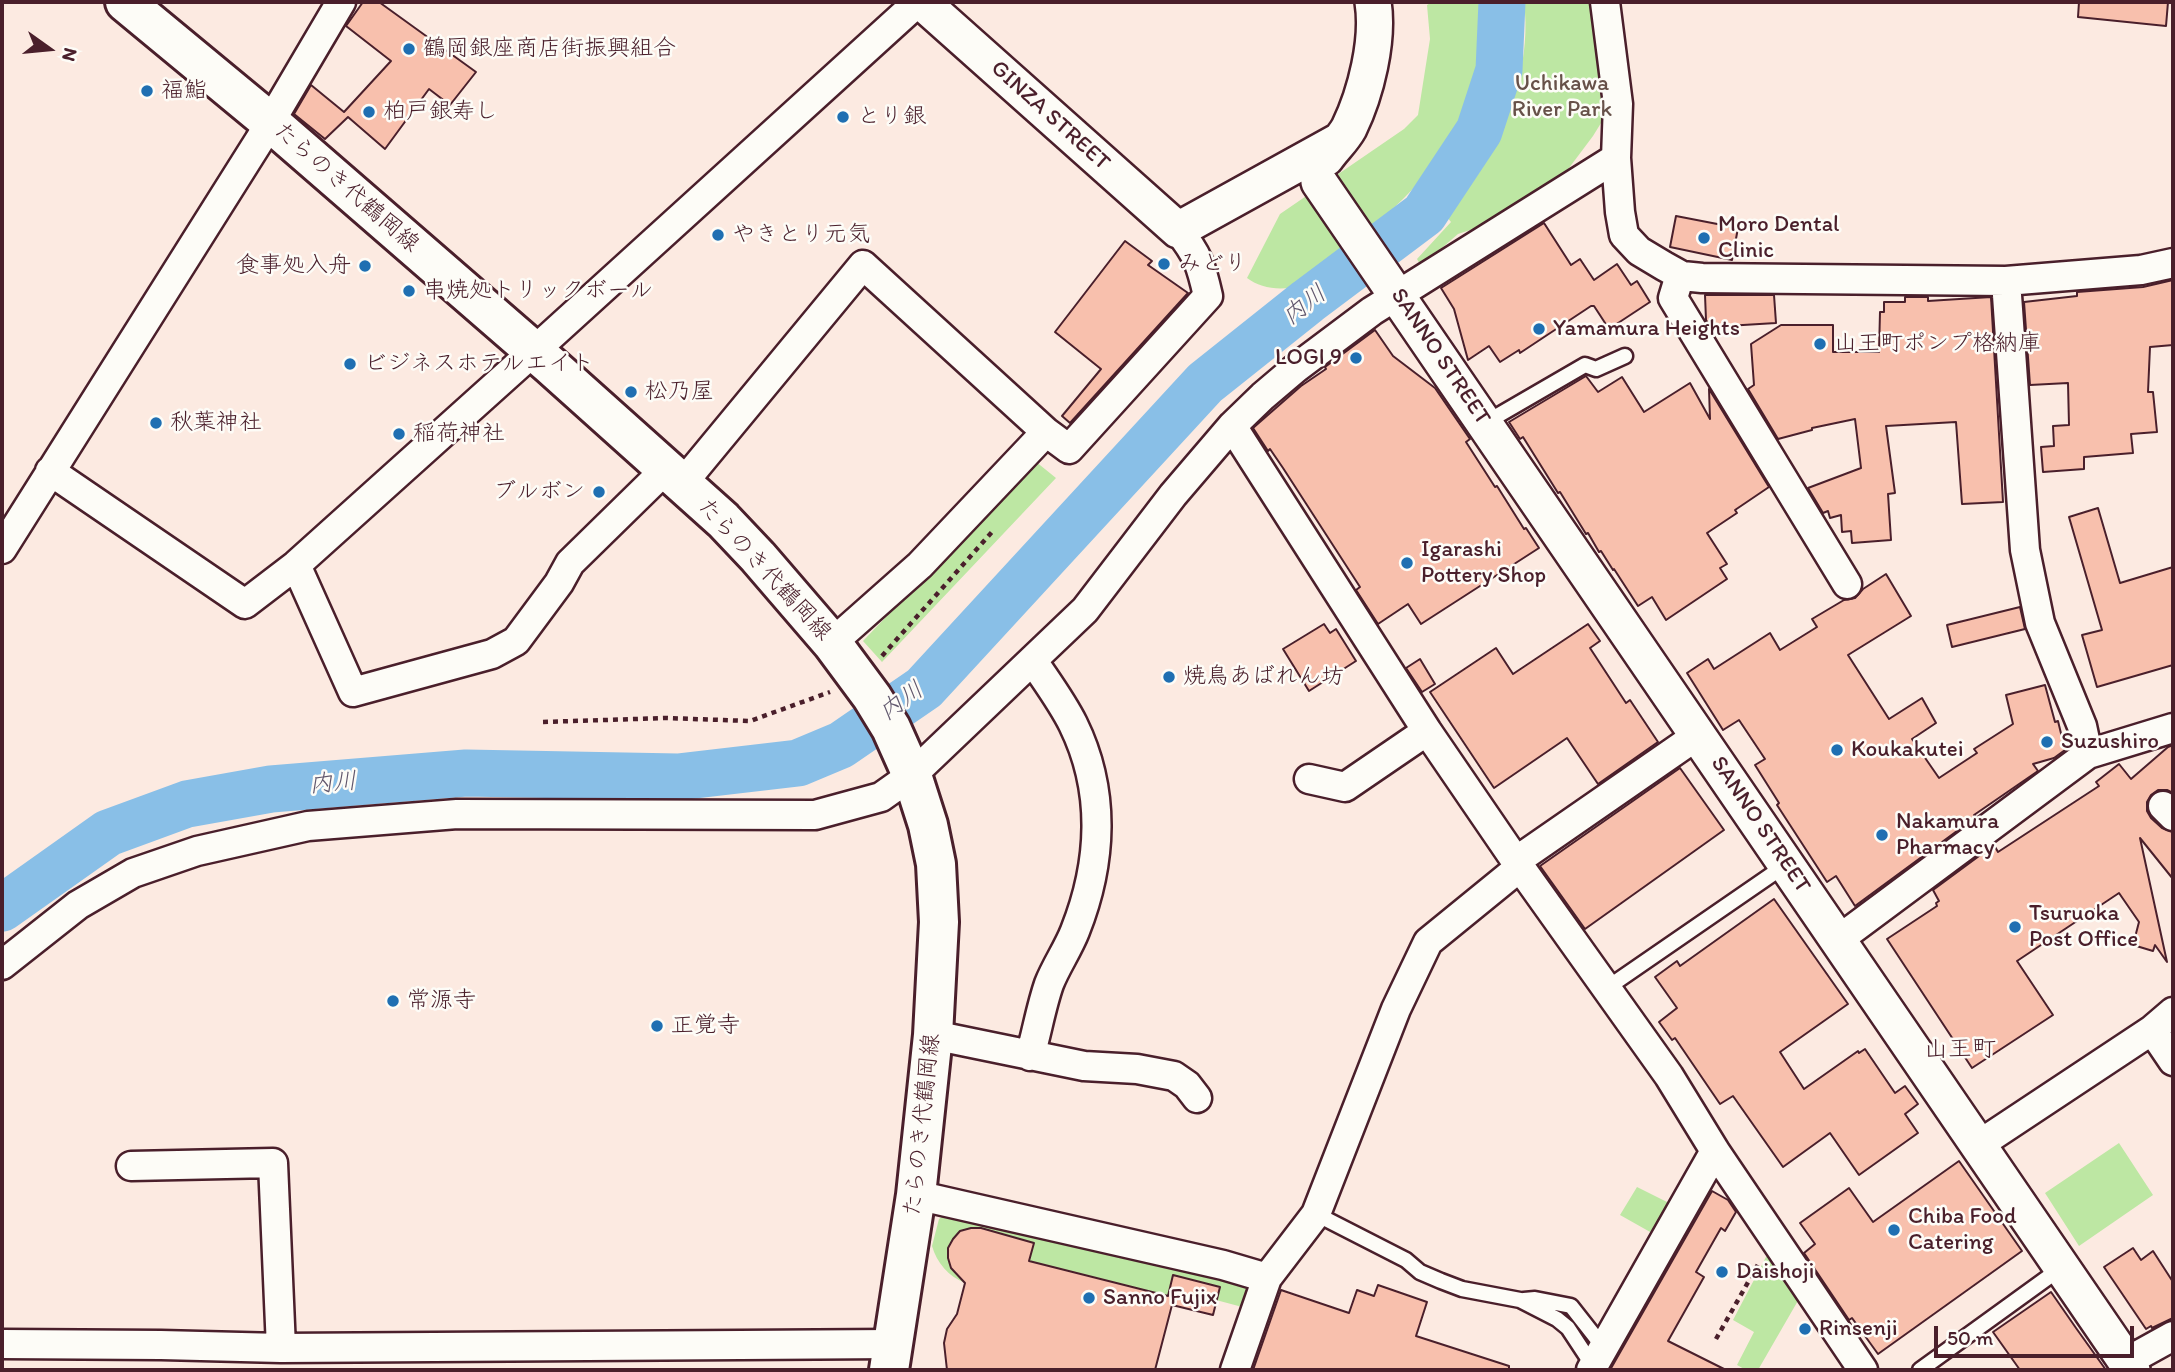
<!DOCTYPE html>
<html>
<head>
<meta charset="utf-8">
<style>
  body { margin:0 }
  #map { position:relative; width:2175px; height:1372px; overflow:hidden; background:#fceae1; font-family:Itim,sans-serif }
  canvas { display:block }
  .frame { position:absolute; inset:0; border:4px solid #4a1f2b; pointer-events:none }
  .north { position:absolute; left:14px; top:14px; width:70px; height:70px; -webkit-text-stroke:5px #fdfcf7; paint-order:stroke; rotate:105deg; font-size:19px; font-weight:700; line-height:28px; text-align:center; color:#4a1f2b }
  .north::after { content:''; display:block; margin:auto; width:24px; height:32px; background:#4a1f2b; clip-path:polygon(50% 0,100% 100%,50% 72%,0 100%) }
  .scale { position:absolute; left:1934px; top:1326px; width:200px; height:32px; box-sizing:border-box; border:4px solid #4a1f2b; border-top:0; padding-left:9px; font-size:21px; line-height:24px; white-space:nowrap; color:#4a1f2b; -webkit-text-stroke:5px #fdfcf7; paint-order:stroke }
</style>
</head>
<body>
<div id="map">
<canvas width="2175" height="1372"></canvas>
<div class="frame"></div>
<div class="north">N</div>
<div class="scale">50 m</div>
</div>
<script>
const ctx = document.querySelector('canvas').getContext('2d');
ctx.lineJoin = 'round';
function fill(path, color) {
  ctx.fillStyle = color;
  ctx.fill(path, 'evenodd');
}
function stroke(path, color, width, dash) {
  ctx.strokeStyle = color;
  ctx.lineWidth = width;
  ctx.lineCap = dash ? 'butt' : 'round';
  ctx.setLineDash(dash || []);
  ctx.stroke(path);
}
function drawText(font, color, halo, rows, align = 'center') {
  ctx.font = font + ' Itim,"Klee One",sans-serif';
  ctx.lineWidth = 5;
  ctx.setLineDash([]);
  ctx.textBaseline = 'middle';
  ctx.strokeStyle = halo;
  ctx.fillStyle = color;
  for (const [text, x, y, turn = 0] of rows) {
    ctx.save();
    ctx.translate(x, y);
    ctx.rotate((+turn || 0) * Math.PI / 180);
    ctx.textAlign = isNaN(turn) ? turn : align;
    if (halo) ctx.strokeText(text, 0, 0);
    ctx.fillText(text, 0, 0);
    ctx.restore();
  }
}
fill(new Path2D(`
  M1432 2H1478C1492 34 1466 111 1449 141 1421 189 1376 225 1333 259 1322 267 1311 280 1299 285 1283 292 1260 288 1247 278L1280 214 1404 129 1418 115 1430 39 1427 5Z
  M1524 2H1599L1606 115 1593 136 1563 176 1485 225 1458 234 1421 266 1417 259 1451 222 1447 217C1460 198 1476 180 1487 159 1513 112 1531 56 1524 2Z
  M1035 461 1056 478 882 662 863 641Z
  M2119 1143 2153 1195 2079 1246 2045 1193Z
  M1637 1187 1675 1206 1659 1237 1620 1215Z
  M951 1209 1252 1286 1246 1308 1216 1300 1219 1287 1173 1275 1168 1296 1029 1261 981 1228H971L960 1231 953 1239 948 1248V1258L951 1268 966 1280 965 1283C948 1276 937 1263 932 1246L939 1219Z
  M1774 1252 1803 1292 1758 1370H1746L1737 1365 1754 1332 1733 1320 1766 1257Z`), '#bde7a3');
stroke(new Path2D(`
  M2 908 108 833 187 804 271 789 466 773 678 777 798 763 841 745 924 688 1205 383 1308 301 1424 214 1479 131 1499 70 1502 2`), '#89bfe7', 47);
const building = new Path2D(`
  M363 2H379L476 72 450 105 429 89 385 149 348 117 325 139 294 114 311 85 344 112 391 61 346 26Z
  M2079 2H2168L2166 26 2078 17Z
  M1676 216 1738 228 1732 260 1670 247Z
  M1544 223 1571 265 1580 259 1594 280 1617 264 1631 285 1637 281 1650 302 1609 329 1594 306H1591L1520 353 1519 350 1500 362 1489 346 1468 360 1454 309 1441 288Z
  M1125 241 1152 261 1148 265 1188 293 1070 423 1062 416 1101 369 1055 332Z
  M2173 280V345L2150 347 2148 392H2153L2157 432 2131 434 2133 453 2084 457V469L2043 472 2041 447 2054 446 2053 426 2069 425 2068 383 2030 385 2024 302 2077 296V292L2143 287Z
  M1705 295H1774L1776 323 1710 327 1706 320Z
  M1905 297H1928V301L1991 297 2003 502 1962 504 1956 422 1886 426 1895 493 1888 494 1891 540 1852 543 1851 531 1842 532 1841 515 1830 518 1828 511 1823 513 1808 488 1861 468 1855 419 1812 428V430L1778 439 1748 389 1754 385 1751 344 1781 325H1833V352H1879L1880 312H1884V302H1905Z
  M1375 330 1393 356 1435 388 1470 439 1466 442 1495 487 1497 486 1524 529 1526 528 1539 548 1421 624 1408 604 1378 624 1356 590 1360 587 1283 468 1270 449 1268 451 1253 428 1301 386 1326 369 1325 367Z
  M1586 376 1598 392 1622 377 1644 412 1690 383 1710 419 1709 389 1769 487 1735 510 1737 513 1707 533 1727 564 1720 568 1727 579 1666 620 1652 597 1638 606 1614 569 1613 570 1601 551 1599 552 1588 533 1586 534 1560 492 1558 493 1523 437 1520 439 1509 422Z
  M2098 508 2120 583 2173 567V665L2097 687 2082 635 2102 630 2069 517Z
  M1886 574 1911 616 1848 655 1889 719 1922 698 1936 723 1912 739 1939 778 1977 753 1974 749 2013 724 2006 695 2045 685 2055 722 2058 721 2065 750 2054 758 2033 764 2038 771 1974 815 1976 817 1855 906 1836 876 1827 882 1777 805 1779 803 1755 765 1765 759 1739 720 1723 730 1687 673 1708 659 1714 669 1770 633 1780 650 1817 627 1812 619 1844 600 1855 598 1863 589Z
  M2020 607 2025 629 1952 647 1947 625Z
  M1324 624 1330 633 1336 629 1356 661 1309 691 1283 649Z
  M1588 624 1600 641 1590 648 1626 703 1630 700 1658 742 1598 784 1567 738 1494 788 1430 692 1496 648 1513 674Z
  M1420 659 1435 684 1422 692 1406 668Z
  M2173 745V793L2167 790H2158L2151 795 2147 802V811L2151 818 2162 828 2173 832V879L2140 838 2167 962 2155 945 2153 951 2133 945 2139 922 2119 893 2017 961 2053 1015 1972 1068 1887 939 1937 906 1936 903 1939 901 1933 890 1994 845 1998 852 2099 786 2096 782 2119 764 2131 779 2168 747Z
  M1680 768 1724 830 1585 929 1540 866Z
  M1774 899 1848 1004 1780 1052 1804 1089 1858 1051 1859 1053 1865 1049 1895 1093 1905 1086 1918 1104 1905 1114 1918 1133 1859 1175 1830 1133 1783 1167 1733 1096 1720 1104 1675 1038 1672 1040 1659 1022 1677 1008 1655 977 1677 961 1680 966Z
  M1959 1161 2022 1251 1878 1354 1852 1318 1849 1320 1804 1253 1815 1244 1800 1223 1849 1188 1873 1222Z
  M1712 1191 1728 1200 1736 1212 1725 1231 1721 1228 1696 1272 1704 1277 1668 1341 1726 1370H1610Z
  M971 1228H981L1034 1243 1029 1261 1168 1296 1173 1275 1220 1287 1213 1315 1172 1305 1155 1370H947L944 1343 947 1329 957 1314 965 1283 951 1268 948 1258V1248L953 1239 960 1231Z
  M2133 1248 2141 1260 2153 1251 2173 1282V1318L2152 1328 2151 1326 2146 1329 2104 1267Z
  M1378 1285 1427 1302 1416 1336 1509 1366V1370H1253L1281 1290 1349 1313 1357 1290 1374 1296Z
  M2051 1292 2076 1328 2106 1370H2020L1993 1332Z`);
fill(building, '#f8c0ad');
stroke(building, '#4a1f2b', 2);
const service = new Path2D(`
  M1485 423 1585 365 1596 369 1625 356
  M1607 988 1787 864
  M1316 1214 1406 1260 1420 1272 1441 1281 1462 1289 1520 1300 1557 1319 1568 1328 1593 1366
  M1524 1300 1535 1299 1571 1306 1604 1348
  M1920 1370 2061 1268`);
const minor = new Path2D(`
  M1605 2 1618 104 1616 158 1620 212 1624 235 1639 251 1664 266 1682 276 1702 278 2006 281 2141 270 2173 263
  M1680 275 1673 298 1847 584
  M2006 281 2025 550 2040 623 2082 726 2088 754
  M1232 426 1427 731 1520 867 1669 1076 1715 1151 1863 1370
  M50 471 245 604 296 565 534 351 918 2
  M682 484 863 265 1046 432
  M2 549 259 141 341 2
  M296 565 353 692 492 654 516 641 559 583 570 563 666 469
  M832 643 920 565 1046 432 1069 449 1208 296C1201 265 1198 255 1178 230
  M1309 779 1345 787 1427 731
  M2163 806 2173 816
  M1516 861 1698 735
  M1838 940 2088 754 2173 728
  M2 965 78 905 133 873 197 851 308 826 457 814 815 815 881 797 912 775 1085 610 1173 495 1232 426 1263 396 1296 368 1372 311 1616 158
  M2152 1030 2173 1061
  M933 1035 1084 1066 1137 1069 1174 1076 1187 1085 1197 1098
  M1030 1056C1037 1032 1041 1007 1049 984 1056 966 1068 949 1075 931 1102 863 1106 791 1073 724 1062 702 1047 682 1033 661
  M1977 1146 2152 1030 2173 1012
  M131 1166 273 1163 281 1348
  M916 1195 1223 1265 1267 1278
  M2 1344 161 1345 281 1348 893 1344
  M2126 1362 2173 1336
  M1235 1370 1267 1278 1316 1214 1396 1009 1428 942 1520 867
  M1591 1370 1715 1151`);
const tertiary = new Path2D(`
  M922 2 1178 230 1339 141
  M1326 158C1333 148 1343 139 1349 128 1366 93 1379 40 1373 2
  M1319 182 2132 1370`);
const secondary = new Path2D(`
  M125 2 270 122 550 365 723 520 758 557 832 643 872 697 891 728 912 775 928 825 936 864 939 922 933 1035 916 1195 889 1370`);
stroke(service, '#4a1f2b', 19);
stroke(minor, '#4a1f2b', 33);
stroke(tertiary, '#4a1f2b', 40);
stroke(secondary, '#4a1f2b', 44);
stroke(new Path2D(`
  M882 656 992 532
  M543 722 666 718 750 721 830 692
  M1716 1339 1760 1261`), '#4a1f2b', 4.5, [5, 5]);
stroke(service, '#fdfcf7', 14);
stroke(minor, '#fdfcf7', 28);
stroke(tertiary, '#fdfcf7', 35);
stroke(secondary, '#fdfcf7', 38);
for (const [x, y, r, color] of [
  [409,49,7,"#1f6fb2"],
  [147,91,7,"#1f6fb2"],
  [369,112,7,"#1f6fb2"],
  [843,117,7,"#1f6fb2"],
  [718,235,7,"#1f6fb2"],
  [1704,238,7,"#1f6fb2"],
  [1164,264,7,"#1f6fb2"],
  [365,266,7,"#1f6fb2"],
  [409,291,7,"#1f6fb2"],
  [1539,329,7,"#1f6fb2"],
  [1820,344,7,"#1f6fb2"],
  [1356,358,7,"#1f6fb2"],
  [350,364,7,"#1f6fb2"],
  [631,392,7,"#1f6fb2"],
  [156,423,7,"#1f6fb2"],
  [399,434,7,"#1f6fb2"],
  [599,492,7,"#1f6fb2"],
  [1407,563,7,"#1f6fb2"],
  [1169,677,7,"#1f6fb2"],
  [2047,742,7,"#1f6fb2"],
  [1837,750,7,"#1f6fb2"],
  [1882,835,7,"#1f6fb2"],
  [2015,927,7,"#1f6fb2"],
  [393,1001,7,"#1f6fb2"],
  [657,1026,7,"#1f6fb2"],
  [1894,1230,7,"#1f6fb2"],
  [1722,1272,7,"#1f6fb2"],
  [1089,1298,7,"#1f6fb2"],
  [1805,1329,7,"#1f6fb2"]
]) {
  const dot = new Path2D();
  dot.arc(x, y, r, 0, 2 * Math.PI);
  ctx.fillStyle = color;
  ctx.fill(dot);
  stroke(dot, '#fdfcf7', 2.5);
}
drawText('23px', '#4a1f2b', '#fdfcf7', [
  ["鶴岡銀座商店街振興組合",423,49],
  ["福鮨",161,91],
  ["柏戸銀寿し",383,112],
  ["とり銀",857,117],
  ["Moro Dental",1718,225],
  ["Clinic",1718,251],
  ["やきとり元気",732,235],
  ["みどり",1178,264],
  ["食事処入舟",351,266,"right"],
  ["串焼処トリックボール",423,291],
  ["Yamamura Heights",1553,329],
  ["山王町ポンプ格納庫",1834,344],
  ["LOGI 9",1342,358,"right"],
  ["ビジネスホテルエイト",364,364],
  ["松乃屋",645,392],
  ["秋葉神社",170,423],
  ["稲荷神社",413,434],
  ["ブルボン",585,492,"right"],
  ["Igarashi",1421,550],
  ["Pottery Shop",1421,576],
  ["焼鳥あばれん坊",1183,677],
  ["Suzushiro",2061,742],
  ["Koukakutei",1851,750],
  ["Nakamura",1896,822],
  ["Pharmacy",1896,848],
  ["Tsuruoka",2029,914],
  ["Post Office",2029,940],
  ["常源寺",407,1001],
  ["正覚寺",671,1026],
  ["Chiba Food",1908,1217],
  ["Catering",1908,1243],
  ["Daishoji",1736,1272],
  ["Sanno Fujix",1103,1298],
  ["Rinsenji",1819,1329]
], 'left');
drawText('23px', '#675149', '#fdfcf7', [
  ["Uchikawa",1562,84],
  ["River Park",1562,110]
]);
drawText('23px', '#4a1f2b', '#fdfcf7', [
  ["GINZA STREET",1050,116,42],
  ["たらのき代鶴岡線",346,188,41],
  ["SANNO STREET",1440,357,56],
  ["たらのき代鶴岡線",764,570,47],
  ["SANNO STREET",1760,825,56],
  ["たらのき代鶴岡線",923,1125,-84]
]);
drawText('italic 24px', '#60576d', '#fdfcf7', [
  ["内川",1305,306,-38],
  ["内川",902,702,-36],
  ["内川",333,784,-5]
]);
drawText('24px', '#4a1f2b', '#fdfcf7', [
  ["山王町",1960,1050]
]);
</script>
</body>
</html>
